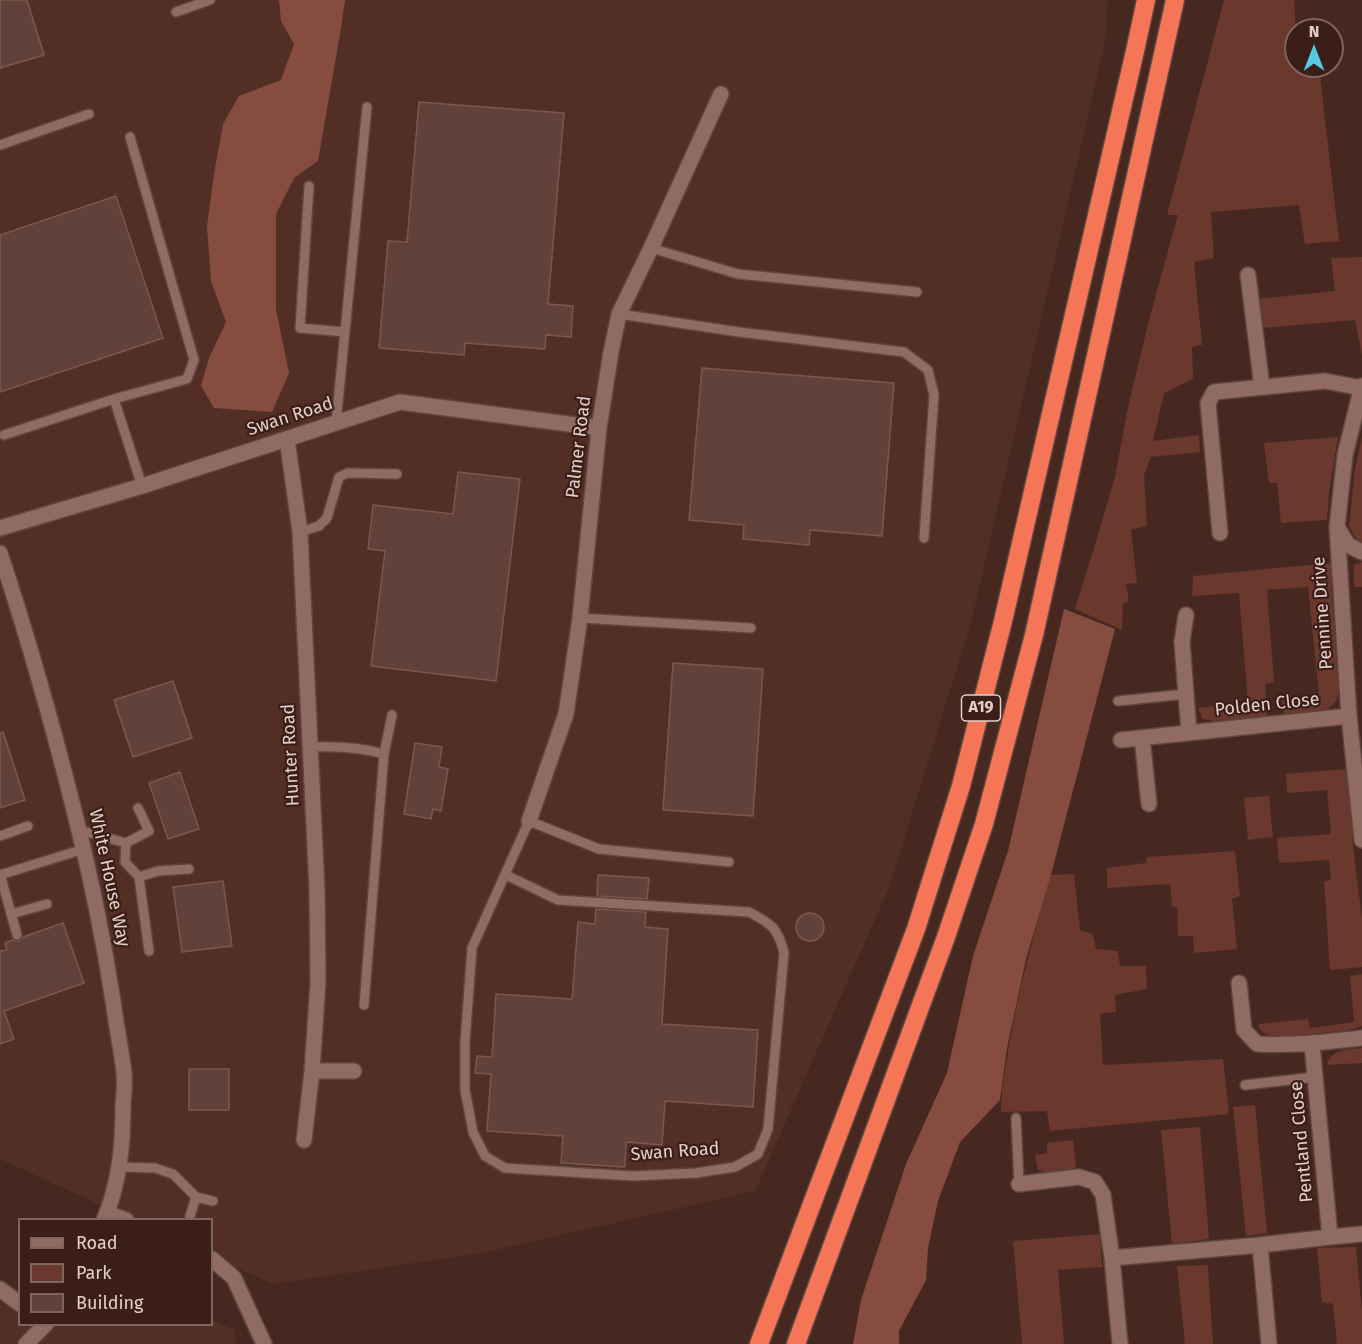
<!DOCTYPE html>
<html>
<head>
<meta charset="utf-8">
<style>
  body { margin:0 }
  #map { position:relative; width:1362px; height:1344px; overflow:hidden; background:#462821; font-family:"Fira Sans",sans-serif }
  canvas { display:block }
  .legend { position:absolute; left:18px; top:1218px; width:195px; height:108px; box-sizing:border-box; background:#3b1e17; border:2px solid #7e655f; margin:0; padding:8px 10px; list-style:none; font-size:18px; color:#e3cfca }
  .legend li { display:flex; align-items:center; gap:12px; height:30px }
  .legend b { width:30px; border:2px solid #7e655f }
  .north { position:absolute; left:1284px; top:18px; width:60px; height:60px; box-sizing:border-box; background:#3b1e17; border:2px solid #7e655f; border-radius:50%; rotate:0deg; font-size:16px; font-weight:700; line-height:24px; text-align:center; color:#e3cfca }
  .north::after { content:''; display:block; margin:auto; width:21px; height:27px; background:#57c9e2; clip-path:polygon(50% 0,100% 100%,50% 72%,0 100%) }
</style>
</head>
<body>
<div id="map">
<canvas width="1362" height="1344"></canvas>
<ul class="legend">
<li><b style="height:8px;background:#8f6b62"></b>Road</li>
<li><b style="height:16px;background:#6a382c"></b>Park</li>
<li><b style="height:16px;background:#614139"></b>Building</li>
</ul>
<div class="north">N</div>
</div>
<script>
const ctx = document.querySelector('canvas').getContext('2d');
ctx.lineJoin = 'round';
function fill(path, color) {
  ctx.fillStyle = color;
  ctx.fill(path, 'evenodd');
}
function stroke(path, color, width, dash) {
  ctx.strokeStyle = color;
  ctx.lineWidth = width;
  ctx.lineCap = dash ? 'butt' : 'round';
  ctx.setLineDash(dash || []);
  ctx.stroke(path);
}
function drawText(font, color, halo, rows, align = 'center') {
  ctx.font = font + ' "Fira Sans",sans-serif';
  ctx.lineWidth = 4.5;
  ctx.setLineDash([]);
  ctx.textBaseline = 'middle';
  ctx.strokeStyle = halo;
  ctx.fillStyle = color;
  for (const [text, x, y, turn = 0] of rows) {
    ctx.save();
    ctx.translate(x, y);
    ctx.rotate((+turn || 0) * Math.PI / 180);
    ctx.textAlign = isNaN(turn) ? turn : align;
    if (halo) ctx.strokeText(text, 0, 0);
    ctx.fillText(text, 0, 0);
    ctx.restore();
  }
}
fill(new Path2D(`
  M0 0H1108L1106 37 972 619 889 888 755 1191 482 1253 273 1284 212 1256V1220L131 1219 0 1159Z
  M19 1301 20 1324H212V1320L235 1330 236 1344H0V1305Z`), '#532e25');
fill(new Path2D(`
  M1224 0H1299L1294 1 1296 30V66H1319L1339 241 1305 244 1299 205 1211 212 1214 258 1194 262 1202 345 1192 347 1193 379 1164 393 1153 441 1199 435 1200 452 1151 457 1144 475 1147 526 1131 530 1137 583 1126 584 1129 601 1123 603 1122 630 1075 609 1094 548 1115 477 1128 407 1150 316 1178 215H1167Z
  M1362 257V355L1355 320 1262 328 1258 299 1335 291 1331 258Z
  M1338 437 1329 492 1327 520 1281 523 1277 483H1269L1264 443Z
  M1362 437V545L1355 537 1349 526 1355 469Z
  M1362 562V587H1354V565Z
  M1331 563 1332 585H1331L1339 692 1336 701 1328 709 1284 715 1281 698 1319 695 1308 587 1267 590 1274 682 1265 684 1267 717 1214 721 1203 719 1198 708 1248 701 1239 593 1192 596 1193 576Z
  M1346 769 1355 863 1362 918V967L1330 970 1324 881 1331 880 1329 860 1279 863 1277 838 1331 834 1327 790 1287 793 1286 774Z
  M1269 796 1273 837 1248 840 1244 798Z
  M1235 851 1240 896 1232 899 1237 949 1194 953 1193 936H1178L1177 907H1172L1170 884 1107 888V868L1146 863 1147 857Z
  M1074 874 1080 930 1093 934 1096 949 1118 951 1120 966H1146L1147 989 1115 995 1116 1012 1100 1014 1103 1065 1223 1059 1229 1114 1050 1131 1047 1111 1001 1112C1001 1088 1006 1064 1010 1040 1020 984 1035 930 1050 875Z
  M1362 974V1026L1348 1030 1294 1036 1271 1037 1260 1030 1259 1024 1308 1019 1310 1028 1354 1022 1350 976Z
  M1362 1048V1063L1327 1065C1331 1048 1348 1050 1362 1048Z
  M1255 1105 1267 1233 1246 1236 1233 1107Z
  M1200 1127 1209 1239 1172 1244 1161 1130Z
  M1073 1140 1076 1168 1048 1173 1038 1170 1035 1155 1047 1153V1143Z
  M1100 1234 1102 1267 1058 1270 1064 1344H1022L1013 1241Z
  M1356 1247 1362 1311V1344H1337L1333 1304 1322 1302 1317 1248Z
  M1208 1265 1213 1344H1185L1177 1266Z`), '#6a382c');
fill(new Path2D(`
  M279 0H345L341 28 318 161 294 178 276 214V309L289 373 272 412 214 408 201 386 209 358 226 322 211 281 207 226 214 174 223 124 239 96 281 80 294 44 281 21Z
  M1064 609 1115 629 1052 871 1026 959 1007 1048 1000 1100 960 1142 938 1201 928 1248 926 1280 899 1331V1344H853L861 1300 906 1164 947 1073 973 956 1008 851Z`), '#864c3f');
const building = new Path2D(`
  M0 0H27L44 55 0 68Z
  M419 102 564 113 548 304 573 306 571 337 546 335 545 349 465 343 464 355 379 348 388 241 407 242Z
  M116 196 163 338 0 392V235Z
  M702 368 894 383 882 536 810 530 809 545 743 539 744 525 689 520Z
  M458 472 520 479 496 681 371 666 385 551 368 549 373 505 453 514Z
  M673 663 763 669 753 816 663 810Z
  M173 681 192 738 133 757 114 700Z
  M3 732 25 800 0 808V733Z
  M415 743 442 747 439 767 448 769 441 811 433 809 431 819 404 814Z
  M180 772 199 829 168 839 149 783Z
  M598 875 649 878 647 899 597 896Z
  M223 881 232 946 182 952 173 887Z
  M596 909 646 912 645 927 668 929 662 1024 758 1030 753 1107 665 1101 662 1145 626 1142 625 1167 561 1163 563 1136 487 1131 491 1074 475 1073 477 1056 492 1057 496 994 572 999 578 922 595 924Z
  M796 927a14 14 0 1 1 28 0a14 14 0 1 1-28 0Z
  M63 923 84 983 4 1011 14 1039 0 1044V951L7 950 5 943 13 940 19 941 23 937Z
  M189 1069H229V1110H189Z`);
fill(building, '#614139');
stroke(building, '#7a5850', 1.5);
const lane = new Path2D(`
  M176 12 210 0
  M130 137 194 360 187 379 114 399 142 486
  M0 145 89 114
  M309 186 300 328 345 332
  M651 248 738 274 917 292
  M619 314 739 332 904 352 928 370 934 395 924 538
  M336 423 367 107
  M4 435 114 399
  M300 532 319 526 327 518 339 477 348 473 397 474
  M580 618 751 628
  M1118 701 1186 694
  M310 747C335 746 360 747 384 754L364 1005
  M384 754 392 715
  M138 808 149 831 126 843 125 862 139 877 158 871 189 869
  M79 830 126 843
  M0 836 28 826
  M0 874 17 935
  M0 875 84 849
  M506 875 558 900 749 912C772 924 778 928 784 953L768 1129 758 1154 735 1167 696 1173 633 1176 505 1168 485 1156 473 1132 465 1090V1042L472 948 529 821 599 849 729 862
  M139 877 149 951
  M11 914 47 904
  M1245 1085 1315 1077
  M1016 1118 1019 1184
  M120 1167 155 1168 173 1174 196 1197 213 1201
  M190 1216 196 1197`);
const street = new Path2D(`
  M1248 275 1262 387
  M1362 386 1345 455 1337 527 1349 716 1362 840
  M287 439 300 532 317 890 318 982 312 1071 304 1140
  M1337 527 1348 545 1362 552
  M0 528 142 486 400 402 599 428
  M1220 533 1208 403 1214 392 1325 381 1361 388
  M0 553C28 637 52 723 74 810 90 873 103 936 113 1001 116 1024 121 1048 124 1072 125 1083 124 1094 123 1104 123 1144 120 1182 104 1220
  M1186 615 1182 642 1189 733
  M1142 738 1149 804
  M1121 740 1349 716
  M529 821 566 714 580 618 599 428 611 352 619 314 651 248 721 94
  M1239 983 1244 1030 1257 1044C1292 1046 1327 1042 1362 1038
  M1312 1044 1330 1237 1362 1234
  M312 1071H354
  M1019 1184 1079 1177 1095 1182 1103 1195 1112 1258 1120 1344
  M107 1213 126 1220
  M1260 1245 1269 1344
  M1112 1258 1260 1245 1330 1237
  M212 1259 234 1278 264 1344
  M0 1289 20 1304
  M26 1344 46 1324`);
const highway = new Path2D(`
  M759 1344 916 929 961 786 1003 621 1135 51 1146 0
  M796 1344 946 937 984 824 1034 635 1175 0`);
stroke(lane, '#5f453f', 12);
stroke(street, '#5f453f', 18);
stroke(highway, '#5f453f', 21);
stroke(lane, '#8f6b62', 9);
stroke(street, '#8f6b62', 15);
stroke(highway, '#f57557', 18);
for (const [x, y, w] of [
  [981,708,39]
]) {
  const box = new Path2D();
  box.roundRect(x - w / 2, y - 13, w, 26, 4.5);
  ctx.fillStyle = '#3b1e17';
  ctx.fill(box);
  stroke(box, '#e3cfca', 1.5);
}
drawText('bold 16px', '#e3cfca', null, [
  ["A19",981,708]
]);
drawText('18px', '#e3cfca', '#3b1e17', [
  ["Swan Road",290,417,-18],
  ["Palmer Road",579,447,-83],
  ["Pennine Drive",1323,613,-94],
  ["Polden Close",1267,705,-6],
  ["Hunter Road",291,755,-93],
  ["White House Way",109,878,78],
  ["Pentland Close",1302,1142,-95],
  ["Swan Road",675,1152,-4]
]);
</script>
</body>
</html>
